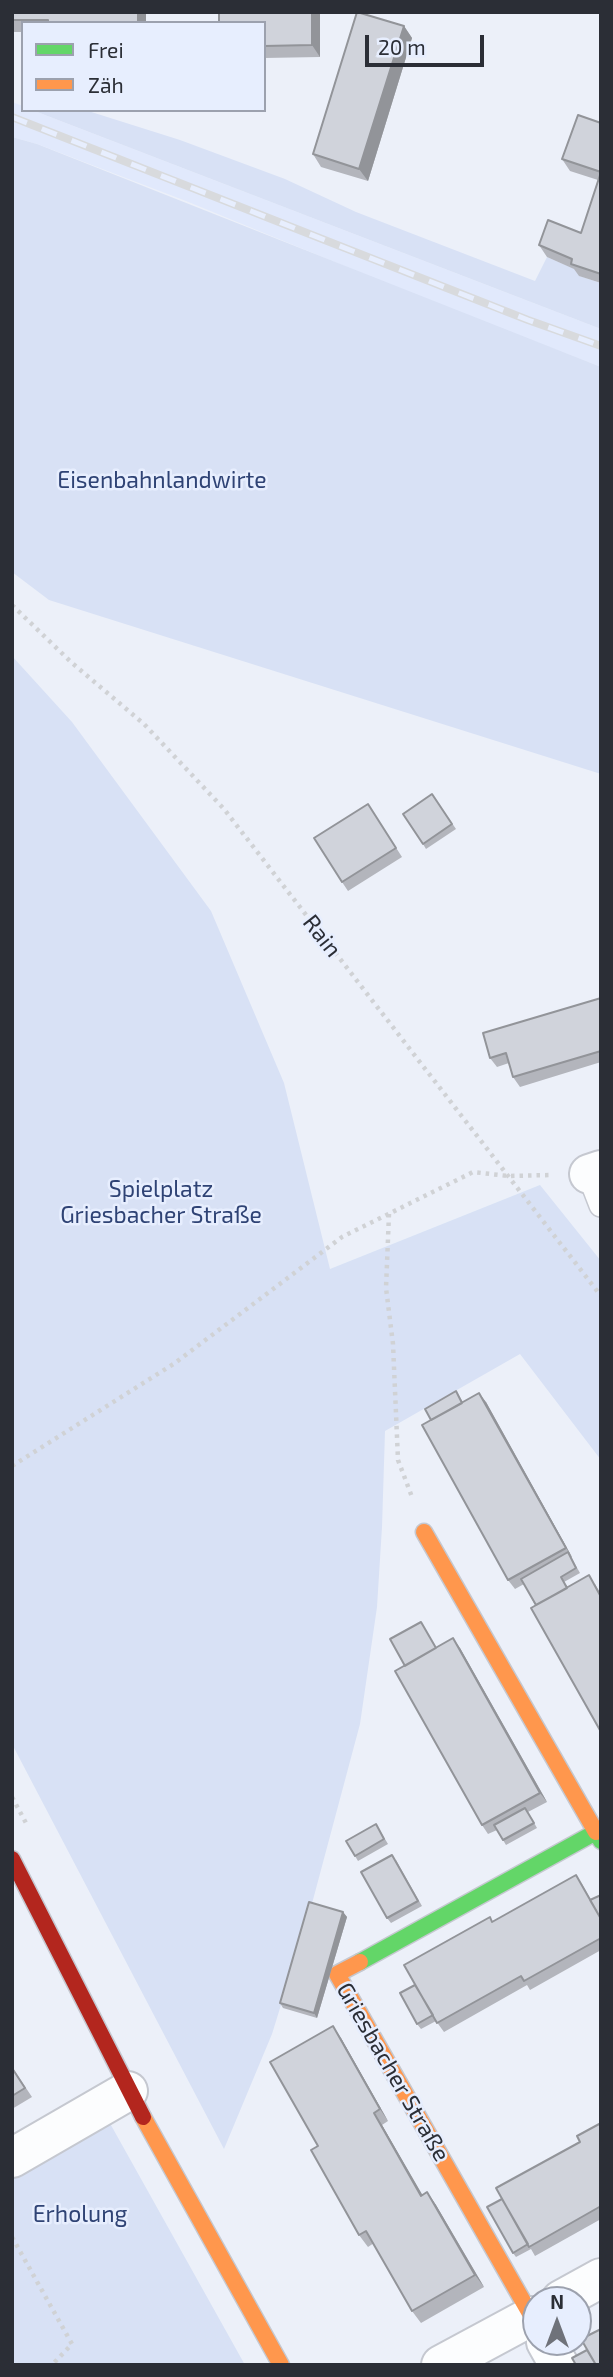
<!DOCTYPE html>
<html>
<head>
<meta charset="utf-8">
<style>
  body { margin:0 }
  #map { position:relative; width:613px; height:2377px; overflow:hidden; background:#ecf0f9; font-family:"Exo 2",sans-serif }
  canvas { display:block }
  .frame { position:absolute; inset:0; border:14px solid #2b2e36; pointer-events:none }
  .legend { position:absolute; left:21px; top:21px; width:245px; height:91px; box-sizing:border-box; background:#e7eefe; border:2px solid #9ca1ae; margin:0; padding:9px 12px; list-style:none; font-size:21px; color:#2b2e36 }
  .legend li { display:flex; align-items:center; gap:14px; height:35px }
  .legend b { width:35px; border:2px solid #9ca1ae }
  .north { position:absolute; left:522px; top:2286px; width:70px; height:70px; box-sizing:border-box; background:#e7eefe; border:2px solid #9ca1ae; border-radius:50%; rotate:0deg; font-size:19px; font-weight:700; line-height:28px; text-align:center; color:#2b2e36 }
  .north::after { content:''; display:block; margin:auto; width:24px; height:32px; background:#6f727a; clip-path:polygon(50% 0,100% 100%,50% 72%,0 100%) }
  .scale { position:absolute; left:365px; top:35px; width:119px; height:32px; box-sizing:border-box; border:4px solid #2b2e36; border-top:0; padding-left:9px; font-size:21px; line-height:24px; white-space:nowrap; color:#2b2e36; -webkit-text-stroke:5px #e7eefe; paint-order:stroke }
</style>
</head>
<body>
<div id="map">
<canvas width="613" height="2377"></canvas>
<div class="frame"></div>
<ul class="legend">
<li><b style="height:9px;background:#63d668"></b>Frei</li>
<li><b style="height:9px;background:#ff974d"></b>Zäh</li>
</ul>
<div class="north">N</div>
<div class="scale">20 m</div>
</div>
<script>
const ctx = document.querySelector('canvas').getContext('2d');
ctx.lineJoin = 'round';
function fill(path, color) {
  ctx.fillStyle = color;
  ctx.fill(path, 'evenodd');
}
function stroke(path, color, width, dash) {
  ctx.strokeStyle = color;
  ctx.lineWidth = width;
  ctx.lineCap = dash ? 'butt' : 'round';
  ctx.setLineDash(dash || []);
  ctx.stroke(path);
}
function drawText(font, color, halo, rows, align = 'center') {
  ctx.font = font + ' "Exo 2",sans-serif';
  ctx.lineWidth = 5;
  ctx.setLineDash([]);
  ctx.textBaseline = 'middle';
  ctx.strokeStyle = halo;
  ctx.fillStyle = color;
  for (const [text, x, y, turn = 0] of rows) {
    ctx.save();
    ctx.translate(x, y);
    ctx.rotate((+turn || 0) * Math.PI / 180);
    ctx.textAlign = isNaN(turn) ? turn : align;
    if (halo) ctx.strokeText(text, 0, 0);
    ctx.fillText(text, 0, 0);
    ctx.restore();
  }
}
fill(new Path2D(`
  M12 102 23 106V110H32L601 329V367L425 299 186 201 37 144 12 137Z`), '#e1e9fc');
fill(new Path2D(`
  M32 110H85L180 140 285 179 356 212 535 281 547 257 580 271V276L601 283V329Z
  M12 137 37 144 601 367V774L49 600 12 572Z
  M12 656 72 722 211 911 284 1083 330 1269 540 1185 601 1261V1460L520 1354 385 1431 382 1527 377 1607 360 1724 310 1911 272 2034 224 2149 12 1744Z
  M107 2118 245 2365H12V2177Z`), '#d8e1f5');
const lane = new Path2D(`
  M589 1174 601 1205`);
const street = new Path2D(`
  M589 1174 601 1170
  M12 2158 128 2091
  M561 2300 601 2278
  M546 2342 559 2365
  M441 2365 532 2316`);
const fast = new Path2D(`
  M360 1962 596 1832 601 1841`);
const slow = new Path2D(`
  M424 1532 596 1832 601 1828
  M360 1962 337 1974 536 2324
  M143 2117 281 2365`);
const jam = new Path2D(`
  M12 1859 143 2117`);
stroke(lane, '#c5c8d0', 26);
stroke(street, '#c5c8d0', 42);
stroke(fast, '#c5c8d0', 19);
stroke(slow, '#c5c8d0', 19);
stroke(jam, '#c5c8d0', 19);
stroke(new Path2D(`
  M12 605 71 662 144 724 224 809 601 1296
  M389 1214 386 1288 393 1344 398 1460 412 1497
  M12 1466 175 1363 342 1237 473 1172 508 1176 553 1175
  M12 1797 26 1823
  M12 2237 72 2344 52 2365`), '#d0d2d5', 4.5, [3.5, 5]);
stroke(lane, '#fcfdfe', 23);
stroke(street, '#fcfdfe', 38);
stroke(fast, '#63d668', 16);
stroke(slow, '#ff974d', 16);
stroke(jam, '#b3261e', 16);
const rail = new Path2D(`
  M12 117 528 320 601 346`);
stroke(rail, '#d8dadd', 8);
stroke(rail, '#e7eefe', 5, [16]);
fill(new Path2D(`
  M12 12H146V23H23V32H12Z
  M320 12V57L264 58V23Z
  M404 26 412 38 368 181 321 167 313 154Z
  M601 123V283L579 276 574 269 547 257 539 245 581 233 598 180 570 171 562 159Z
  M432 794 456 829 426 849 423 844Z
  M368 804 402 857 348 891 342 882Z
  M601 998V1062L520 1087 513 1077 509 1063 497 1067 490 1058Z
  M456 1391 463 1402H486L572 1557H571L580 1573 564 1582 568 1587 595 1584 601 1594V1732L524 1584 515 1589 508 1580 431 1420Z
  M421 1622 436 1648H460L547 1802 528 1812 537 1828 506 1845 497 1830 488 1834 482 1825 405 1666Z
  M376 1824 388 1844 358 1861 355 1856Z
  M396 1860 422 1906 391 1923 387 1918Z
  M582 1884 591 1900 601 1895V1950L530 1990 527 1985 444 2032 436 2021 421 2029 417 2024 415 1985 493 1922Z
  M343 1912 347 1917 317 2018 283 2008 280 2003Z
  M341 2038 388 2121 382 2125 422 2195 427 2192 436 2205 484 2287 421 2323 412 2311 374 2243 368 2247 359 2235 318 2146Z
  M12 2067 32 2097 12 2109Z
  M601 2123V2219L535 2256 531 2249 516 2257 513 2253 502 2199 580 2142Z`), '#b3b5bc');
fill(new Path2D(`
  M138 12H146V23H138Z
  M312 12H320V57L312 45Z
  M404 26 412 38 368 181 359 169Z
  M479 1393 486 1402 572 1557 566 1548Z
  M453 1638 460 1648 547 1802 540 1793Z
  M343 1912 347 1917 317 2018 314 2013Z
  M333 2026 341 2038 388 2121 380 2109Z
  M374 2113 382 2125 430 2208 421 2196Z
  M427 2192 436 2205 484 2287 475 2275Z`), '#929499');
const building = new Path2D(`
  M12 12H138V23H48V20H12Z
  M219 12H312V45L264 46V23H219Z
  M357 12 404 26 359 169 313 154Z
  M578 115 601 123V274L571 264 572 259 539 245 548 220 581 233 601 172 562 159Z
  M432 794 452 824 423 844 403 814Z
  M368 804 396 848 342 882 314 838Z
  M601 998V1051L513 1077 506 1053 490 1058 483 1033Z
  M456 1391 462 1403 431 1420 425 1409Z
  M479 1393 566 1548 508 1580 422 1425Z
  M568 1552 576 1568 561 1577 567 1588 536 1605 521 1579Z
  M589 1575 601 1597V1732L531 1608Z
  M421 1622 436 1648 405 1666 390 1639Z
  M453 1638 540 1793 482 1825 395 1671Z
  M525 1808 534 1823 503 1840 494 1825Z
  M376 1824 384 1839 355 1856 346 1841Z
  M392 1855 418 1901 387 1918 361 1872Z
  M576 1875 601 1919V1938L524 1981 521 1976 437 2023 404 1965 490 1917 492 1922Z
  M601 1895V1919L590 1900Z
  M309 1902 343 1912 314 2013 280 2003Z
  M415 1985 433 2015 417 2024 400 1993Z
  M333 2026 380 2109 374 2113 421 2196 427 2192 475 2275 412 2311 366 2231 359 2235 311 2150 318 2146 270 2062Z
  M12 2068 25 2088 12 2096Z
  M601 2123V2206L529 2247 496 2188 580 2142 577 2136Z
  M502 2199 528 2244 513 2253 487 2207Z
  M601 2329V2365H596L581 2339Z
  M587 2350 596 2365H576L572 2358Z`);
fill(building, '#d0d3db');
stroke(building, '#929499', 2);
drawText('23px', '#2f4375', '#e7eefe', [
  ["Eisenbahnlandwirte",162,480],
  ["Spielplatz",161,1189],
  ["Griesbacher Straße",161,1215],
  ["Erholung",80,2214]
]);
drawText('23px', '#2b2e36', '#e7eefe', [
  ["Rain",322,936,52],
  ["Griesbacher Straße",393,2072,60]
]);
</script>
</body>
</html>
